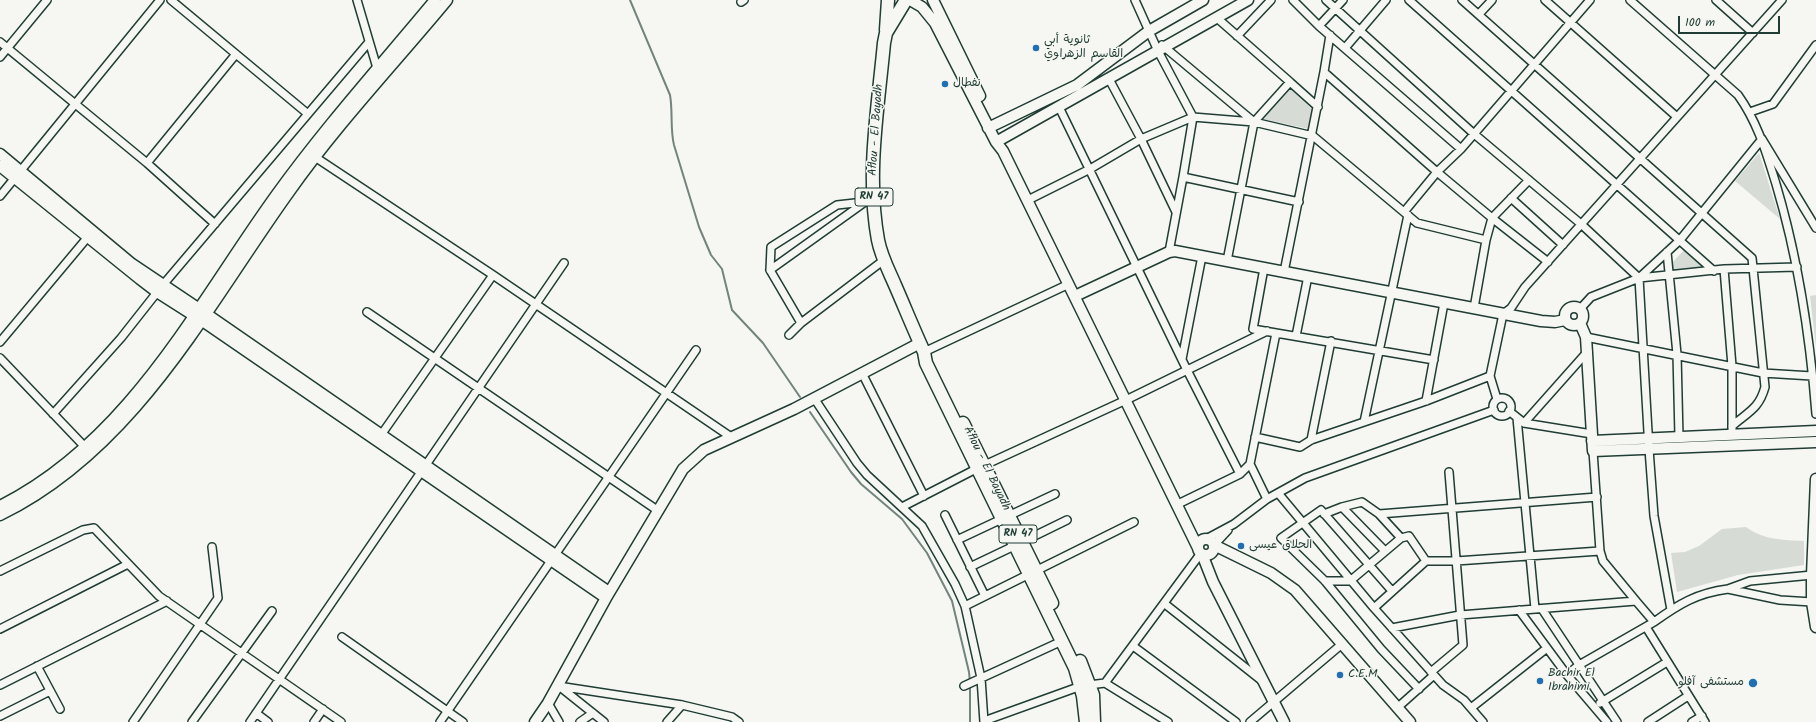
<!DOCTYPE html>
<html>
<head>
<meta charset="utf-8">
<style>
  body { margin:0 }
  #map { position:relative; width:1816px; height:722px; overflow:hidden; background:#f6f6f2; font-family:Kalam,sans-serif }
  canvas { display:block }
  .scale { position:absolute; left:1678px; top:16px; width:102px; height:18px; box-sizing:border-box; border:2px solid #1f3d34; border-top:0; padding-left:5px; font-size:12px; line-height:14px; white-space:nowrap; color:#1f3d34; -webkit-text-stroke:3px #f6f6f2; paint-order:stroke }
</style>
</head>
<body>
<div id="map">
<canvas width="1816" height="722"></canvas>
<div class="scale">100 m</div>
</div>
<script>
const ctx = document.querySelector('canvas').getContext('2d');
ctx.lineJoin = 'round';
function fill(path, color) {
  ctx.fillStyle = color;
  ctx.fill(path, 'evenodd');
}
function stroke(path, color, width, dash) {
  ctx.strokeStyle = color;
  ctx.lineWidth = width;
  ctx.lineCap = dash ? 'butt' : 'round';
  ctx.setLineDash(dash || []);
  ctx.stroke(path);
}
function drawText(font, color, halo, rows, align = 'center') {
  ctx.font = font + ' Kalam,"Playpen Sans Arabic",sans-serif';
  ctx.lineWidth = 3;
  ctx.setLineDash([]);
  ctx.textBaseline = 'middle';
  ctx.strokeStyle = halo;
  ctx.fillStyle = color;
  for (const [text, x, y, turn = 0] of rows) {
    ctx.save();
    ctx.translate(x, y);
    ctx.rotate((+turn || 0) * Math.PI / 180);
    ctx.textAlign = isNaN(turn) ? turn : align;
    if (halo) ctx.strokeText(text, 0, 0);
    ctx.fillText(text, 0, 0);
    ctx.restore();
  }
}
fill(new Path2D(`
  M1289 88 1313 110 1309 129 1263 119Z
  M1759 153 1780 219 1735 181Z
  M1684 250 1702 267 1673 271 1672 263Z
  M1816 295V347L1810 296Z
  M1746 527C1763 540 1784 540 1804 541V565L1738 575 1677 592 1671 553 1685 552 1699 546 1722 529Z`), '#d6dbd6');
stroke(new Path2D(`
  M630 0 670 95C673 112 670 129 674 145L699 227 711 255 722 269 732 310 763 343 800 397
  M810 412 851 472 861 484 902 519 927 553 952 601 969 672 970 682
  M970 686V722`), '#72847d', 2);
const street = new Path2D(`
  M171 0 308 114
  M357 0 377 68
  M1135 0 1158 51 1193 117 1183 177
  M1293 0 1319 26 1461 149
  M1326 0 1473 133 1581 224 1639 278 1591 297 1580 309
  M1409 0 1714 271
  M1462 0 1752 258 1765 387C1759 409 1748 412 1732 426
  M1545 0 1677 117
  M1630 0 1738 95C1758 123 1766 152 1776 184 1798 258 1810 336 1816 414
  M1716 0 1753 33
  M741 2 744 0
  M1479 14 1492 0
  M1217 18 1290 82
  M1319 26 1343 0
  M1237 36 1271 0
  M0 42 147 163 215 224
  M1162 45 1254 122
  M1345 48 1386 0
  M0 57 47 0
  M1324 72 1330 35
  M1109 79 1141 139 1176 212
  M1059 107 1187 370 1240 474 1250 464
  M1750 112 1773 104 1816 45
  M315 157 493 275 731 437
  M147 163 236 54
  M1529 180 1492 218 1548 262
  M0 196 160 0
  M1511 198 1563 245
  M1028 200 1090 169 1141 139 1193 117 1254 122 1313 136 1417 223 1486 240
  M1404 212 1437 172 1461 149 1590 0
  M1169 252 1183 177 1299 202
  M1667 252 1677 354 1679 437
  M1227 261 1254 122 1290 82 1318 107
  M1264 268 1253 329 1276 333 1250 464 1267 499
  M1724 269 1797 267
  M770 270 771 247 837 205 864 202
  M1284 272 1324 72 1437 172 1492 218 1486 240 1474 308
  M1639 278 1649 449 1654 516 1671 610
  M1639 278 1680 240 1762 139 1816 228
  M1639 278 1724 269 1732 366V429
  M367 312 657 510
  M801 323 770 270 865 202 874 198
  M1276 333 1434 360
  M789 335 801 323 884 260
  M1296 336 1308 276
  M1586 337 1763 373 1812 376
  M0 342 87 238
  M924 352 1069 284
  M0 358 85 447
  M1182 359 1202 256
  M862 373 924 496
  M814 398 857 463 867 475 922 526 955 584 965 606 981 678 984 722
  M1493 407a9 9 0 1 1 18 0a9 9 0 1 1-18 0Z
  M1497 399 1490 376 1503 314 1511 308 1525 287 1782 0
  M1426 401 1444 303
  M1509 411 1524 423 1588 351
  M53 414 121 338 162 286 369 42
  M1517 418 1535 609
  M1364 422 1408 215
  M1524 423 1592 434
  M381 435 493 275
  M1255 437 1300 447 1311 440 1426 401 1490 376
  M1311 440 1331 341
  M1278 493 1374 608 1426 561H1456L1600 551
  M1178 504 1240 474
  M902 507 976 469 1126 400 1267 331
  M1342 507 1362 502 1379 514
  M1324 514 1342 507 1385 551
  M945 515 985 596
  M1206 539 1234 524 1267 499 1305 478 1494 410
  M957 540 1055 494
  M1022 542 1067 520
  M1214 545 1228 530
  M1426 561 1409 536 1401 538 1379 514 1597 497
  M970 567 1014 546
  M0 571 83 530 94 528 159 596 341 722
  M1812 575 1750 581 1728 589 1780 600 1812 602
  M1325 581H1350L1401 538
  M1392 591 1321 510 1281 538 1325 581 1381 649 1419 689
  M1165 604 1261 680
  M965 606 1134 522
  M1374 608 1443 685 1464 700 1483 722
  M1542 609 1617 722
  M1519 610 1567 675 1607 722
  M1654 622C1679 604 1697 593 1728 589
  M1646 627 1705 722
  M1392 628 1460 615 1636 601 1603 561 1600 551 1593 451
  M0 629 128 564
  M342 637 463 722
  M1133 646 1236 722
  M37 666 60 709
  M1431 672 1463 645 1449 472
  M1567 675 1579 665 1654 622 1636 601
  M1105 683 1168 722
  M0 685 167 601
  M558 686 682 705 732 717 739 722
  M559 686 604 722
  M964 686 1062 641
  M548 703 559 722
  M1600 703 1667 662
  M1397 708 1434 675
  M1471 708 1547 648
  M256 713 268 722
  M0 716 50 691
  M984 721 1081 686 1105 683 1201 553
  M133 722 218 598 212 547
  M192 722 272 611
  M250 722 564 263
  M314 722 323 709
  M440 722 696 350
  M580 722 593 713
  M667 722 682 705
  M1250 722 1342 644
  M1648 722 1688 696
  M1692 722 1702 716`);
const secondary = new Path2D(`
  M910 0 922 7 935 23 996 142 1003 151 1198 548
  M933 0 980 96
  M988 128 1077 85 1149 31 1203 0
  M996 142 1248 0
  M0 154 132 264 199 309 609 592
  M0 166 140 279 157 292 201 320 606 598
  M1075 296 1169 252 1175 251 1541 321 1555 322 1565 320
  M1565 316a9 9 0 1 1 18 0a9 9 0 1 1-18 0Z
  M1580 323 1586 337 1593 451 1816 442
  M1592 441 1816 431
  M1816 479 1812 575V602L1816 627
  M0 506C130 441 196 306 277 194 326 126 382 64 435 0
  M0 515C135 449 205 309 289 192 337 124 394 64 447 0
  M1198 547a8 8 0 1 1 16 0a8 8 0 1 1-16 0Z
  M1214 545 1271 573 1295 590 1410 722
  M1202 554 1213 582 1284 722
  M535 722 548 703 606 598 683 469 704 450 794 409 920 343`);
const primary = new Path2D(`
  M906 0 886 33 884 43C878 108 866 175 878 240 881 256 889 271 895 285 905 308 914 330 924 352L926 363 1075 668 1083 696 1086 722
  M886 30 888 0
  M963 423 1052 603
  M1080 661 1093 695 1094 722`);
stroke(street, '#1f3d34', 10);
stroke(secondary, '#1f3d34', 13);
stroke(primary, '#1f3d34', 15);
stroke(street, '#f6f6f2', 7);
stroke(secondary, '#f6f6f2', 10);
stroke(primary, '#f6f6f2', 12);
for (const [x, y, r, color] of [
  [1036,48,4,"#1f6fb2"],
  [945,84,4,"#1f6fb2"],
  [1241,546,4,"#1f6fb2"],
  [1340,675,4,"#1f6fb2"],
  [1540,681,4,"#1f6fb2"],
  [1753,683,5,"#1f6fb2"]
]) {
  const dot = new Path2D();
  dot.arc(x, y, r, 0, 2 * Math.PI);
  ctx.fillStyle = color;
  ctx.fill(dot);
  stroke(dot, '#f6f6f2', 1.5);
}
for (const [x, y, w] of [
  [874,197,38],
  [1018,534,38]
]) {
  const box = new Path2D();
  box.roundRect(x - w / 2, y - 9, w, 18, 3);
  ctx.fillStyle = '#f6f6f2';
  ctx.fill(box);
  stroke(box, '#1f3d34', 1);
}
drawText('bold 11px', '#1f3d34', null, [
  ["RN 47",874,197],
  ["RN 47",1018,534]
]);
drawText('12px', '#1f3d34', '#f6f6f2', [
  ["ثانوية أبي",1044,41],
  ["القاسم الزهراوي",1044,55],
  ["نفطال",953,84],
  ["الحلاق عيسى",1249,546],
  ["Bachir El",1548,674],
  ["Ibrahimi",1548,688],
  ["C.E.M",1348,675],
  ["مستشفى آفلو",1744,683,"right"]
], 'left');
drawText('12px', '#1f3d34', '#f6f6f2', [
  ["Aflou - El Bayadh",877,130,-86],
  ["Aflou - El Bayadh",986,469,64]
]);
</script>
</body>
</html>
